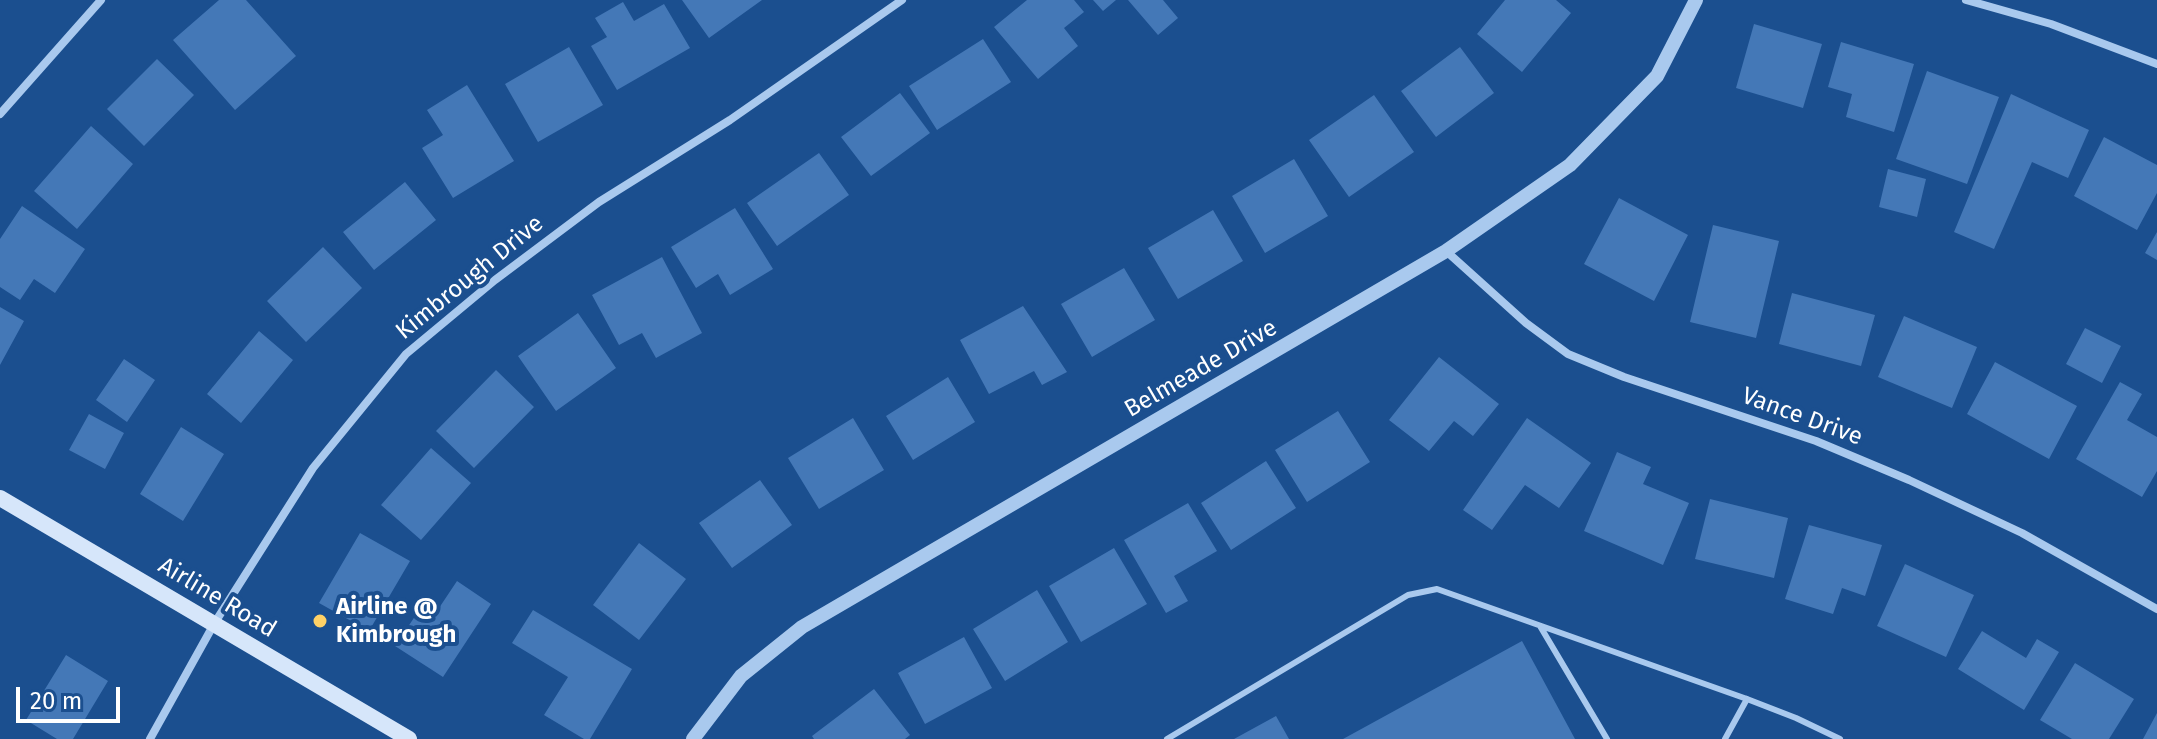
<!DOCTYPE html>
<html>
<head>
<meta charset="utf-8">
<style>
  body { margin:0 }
  #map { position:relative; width:2157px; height:739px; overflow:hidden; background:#1b4f8f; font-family:"Fira Sans",sans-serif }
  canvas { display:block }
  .scale { position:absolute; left:16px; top:687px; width:104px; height:36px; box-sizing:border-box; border:4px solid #fff; border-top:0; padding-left:10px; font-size:24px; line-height:28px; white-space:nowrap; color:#fff; -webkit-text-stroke:6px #1b4f8f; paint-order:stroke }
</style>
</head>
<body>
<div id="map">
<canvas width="2157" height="739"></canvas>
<div class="scale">20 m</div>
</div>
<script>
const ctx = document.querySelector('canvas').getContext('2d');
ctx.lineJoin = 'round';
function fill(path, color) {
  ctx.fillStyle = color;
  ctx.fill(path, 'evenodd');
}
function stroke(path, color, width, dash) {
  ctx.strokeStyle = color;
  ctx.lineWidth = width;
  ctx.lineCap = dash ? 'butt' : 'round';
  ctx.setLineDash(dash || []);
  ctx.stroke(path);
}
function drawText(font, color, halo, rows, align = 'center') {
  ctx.font = font + ' "Fira Sans",sans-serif';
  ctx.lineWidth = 8;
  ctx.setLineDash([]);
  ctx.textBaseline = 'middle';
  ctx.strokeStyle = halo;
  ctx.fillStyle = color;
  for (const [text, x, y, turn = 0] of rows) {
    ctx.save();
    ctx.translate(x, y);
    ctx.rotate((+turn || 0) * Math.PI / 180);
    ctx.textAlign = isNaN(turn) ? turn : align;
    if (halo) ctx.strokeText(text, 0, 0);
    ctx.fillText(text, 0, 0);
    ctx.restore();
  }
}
fill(new Path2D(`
  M219 0H246L296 56 235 110 173 40Z
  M682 0H762L709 38Z
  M1027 0H1074L1084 12 1064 28 1078 46 1038 79 994 27Z
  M1093 0H1116L1103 11Z
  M1128 0H1163L1178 18 1158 35Z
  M1505 0H1556L1571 13 1522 72 1477 34Z
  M623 2 634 21 664 4 690 48 617 90 591 46 607 37 595 18Z
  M1754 24 1822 44 1803 108 1736 88Z
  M983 39 1011 82 937 130 909 86Z
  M1841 42 1914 64 1894 132 1846 117 1852 94 1828 87Z
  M569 47 603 105 538 142 505 84Z
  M1460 47 1494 93 1436 137 1401 91Z
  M157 59 194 95 144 146 107 109Z
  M1927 71 1999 97 1967 184 1896 159Z
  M467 85 514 161 453 198 422 148 443 135 427 110Z
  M900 93 930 133 871 176 841 137Z
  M2011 94 2089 130 2068 178 2032 162 1994 249 1954 232Z
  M1374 95 1414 152 1349 197 1309 140Z
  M91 126 133 164 77 229 34 191Z
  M2104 137 2157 165V193L2137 230 2074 196Z
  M819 153 849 195 777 246 747 203Z
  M1294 159 1328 216 1265 253 1232 196Z
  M1888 169 1926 179 1917 217 1879 207Z
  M405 182 436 220 374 270 343 232Z
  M1619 198 1688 235 1654 301 1584 264Z
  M22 206 85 249 55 293 34 279 20 300 0 287V239Z
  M735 208 773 269 730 295 718 274 696 288 671 247Z
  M1213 210 1243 261 1178 299 1148 248Z
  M1713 225 1779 241 1756 338 1690 322Z
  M2157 232V260L2145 253Z
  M323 247 362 288 306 342 267 301Z
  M662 257 702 333 656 358 642 333 619 345 592 295Z
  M1124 268 1155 320 1092 357 1061 304Z
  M1792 293 1875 315 1861 366 1779 344Z
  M1023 306 1067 372 1042 385 1034 371 989 394 960 340Z
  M0 307 24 321 0 365Z
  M578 313 616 368 556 411 518 356Z
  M1904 316 1977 347 1952 408 1878 377Z
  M2085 328 2121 346 2102 383 2066 364Z
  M259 331 293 360 241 423 207 394Z
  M1439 357 1499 404 1473 436 1454 421 1429 451 1389 420Z
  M124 359 155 380 127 422 96 400Z
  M1995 362 2077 406 2049 459 1967 414Z
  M496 370 534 407 474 468 436 431Z
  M948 377 975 422 913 460 886 416Z
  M2120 382 2142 394 2127 420 2157 437V471L2142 497 2076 459Z
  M1338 411 1370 462 1307 502 1275 450Z
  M89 414 124 433 105 469 69 450Z
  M853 418 884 470 819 509 788 458Z
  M1527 418 1591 463 1559 508 1525 485 1492 530 1463 510Z
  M181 427 224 454 183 521 140 494Z
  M431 448 471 483 421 540 381 505Z
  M1617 452 1651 467 1643 484 1689 503 1663 565 1584 531Z
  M1266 461 1296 508 1231 550 1201 503Z
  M760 480 792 525 732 568 699 523Z
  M1710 499 1788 518 1774 578 1695 559Z
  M1188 503 1217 551 1174 576 1188 601 1166 613 1124 540Z
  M1809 525 1882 545 1865 596 1842 588 1833 614 1785 599Z
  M360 533 410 561 369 631 319 603Z
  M639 543 686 579 639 640 593 605Z
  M1114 548 1147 604 1081 642 1049 586Z
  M1905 564 1974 595 1946 657 1877 626Z
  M457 581 491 604 443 677 395 646 424 603 437 611Z
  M1037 590 1068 642 1005 681 973 629Z
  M533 610 632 669 590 739H584L544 715 568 677 512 643Z
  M1982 631 2026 658 2037 639 2059 652 2024 710 1958 669Z
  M964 637 992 688 925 724 898 673Z
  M1522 641 1575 739H1343Z
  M66 655 108 681 73 739H57L26 720Z
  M2075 663 2134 699 2109 739H2072L2040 720Z
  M874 689 910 735 905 739H814L812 736Z
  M2157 713V739H2143Z
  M1276 716 1289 739H1234Z`), '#4478b7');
stroke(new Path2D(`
  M1540 626 1607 739
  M1167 739 1408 595 1437 589 1747 699 1796 718 1840 739
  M1725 739 1747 699`), '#a9c9ee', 6);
stroke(new Path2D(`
  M1966 0 2051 24 2157 64
  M0 114 101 0
  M1446 251 1526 323 1568 354 1624 377 1816 441 1909 480 2022 533 2157 609
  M150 739 214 624 313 468 406 354 495 280 599 202 730 120 902 0`), '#a9c9ee', 8);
stroke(new Path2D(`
  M693 739 741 676 802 627 1446 251 1570 165 1657 76 1696 0`), '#a9c9ee', 14);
stroke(new Path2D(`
  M0 498 409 739`), '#d6e6fa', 16);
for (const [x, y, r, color] of [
  [320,621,8,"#ffd166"]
]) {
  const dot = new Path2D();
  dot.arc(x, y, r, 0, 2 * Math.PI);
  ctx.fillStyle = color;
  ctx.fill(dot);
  stroke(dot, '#1b4f8f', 3);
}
drawText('24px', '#fff', '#1b4f8f', [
  ["Kimbrough Drive",470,278,-39],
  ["Belmeade Drive",1201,369,-30],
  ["Vance Drive",1802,417,20],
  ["Airline Road",217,598,31]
]);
drawText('bold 24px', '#fff', '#1b4f8f', [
  ["Airline @",336,607],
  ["Kimbrough",336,635]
], 'left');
</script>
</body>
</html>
